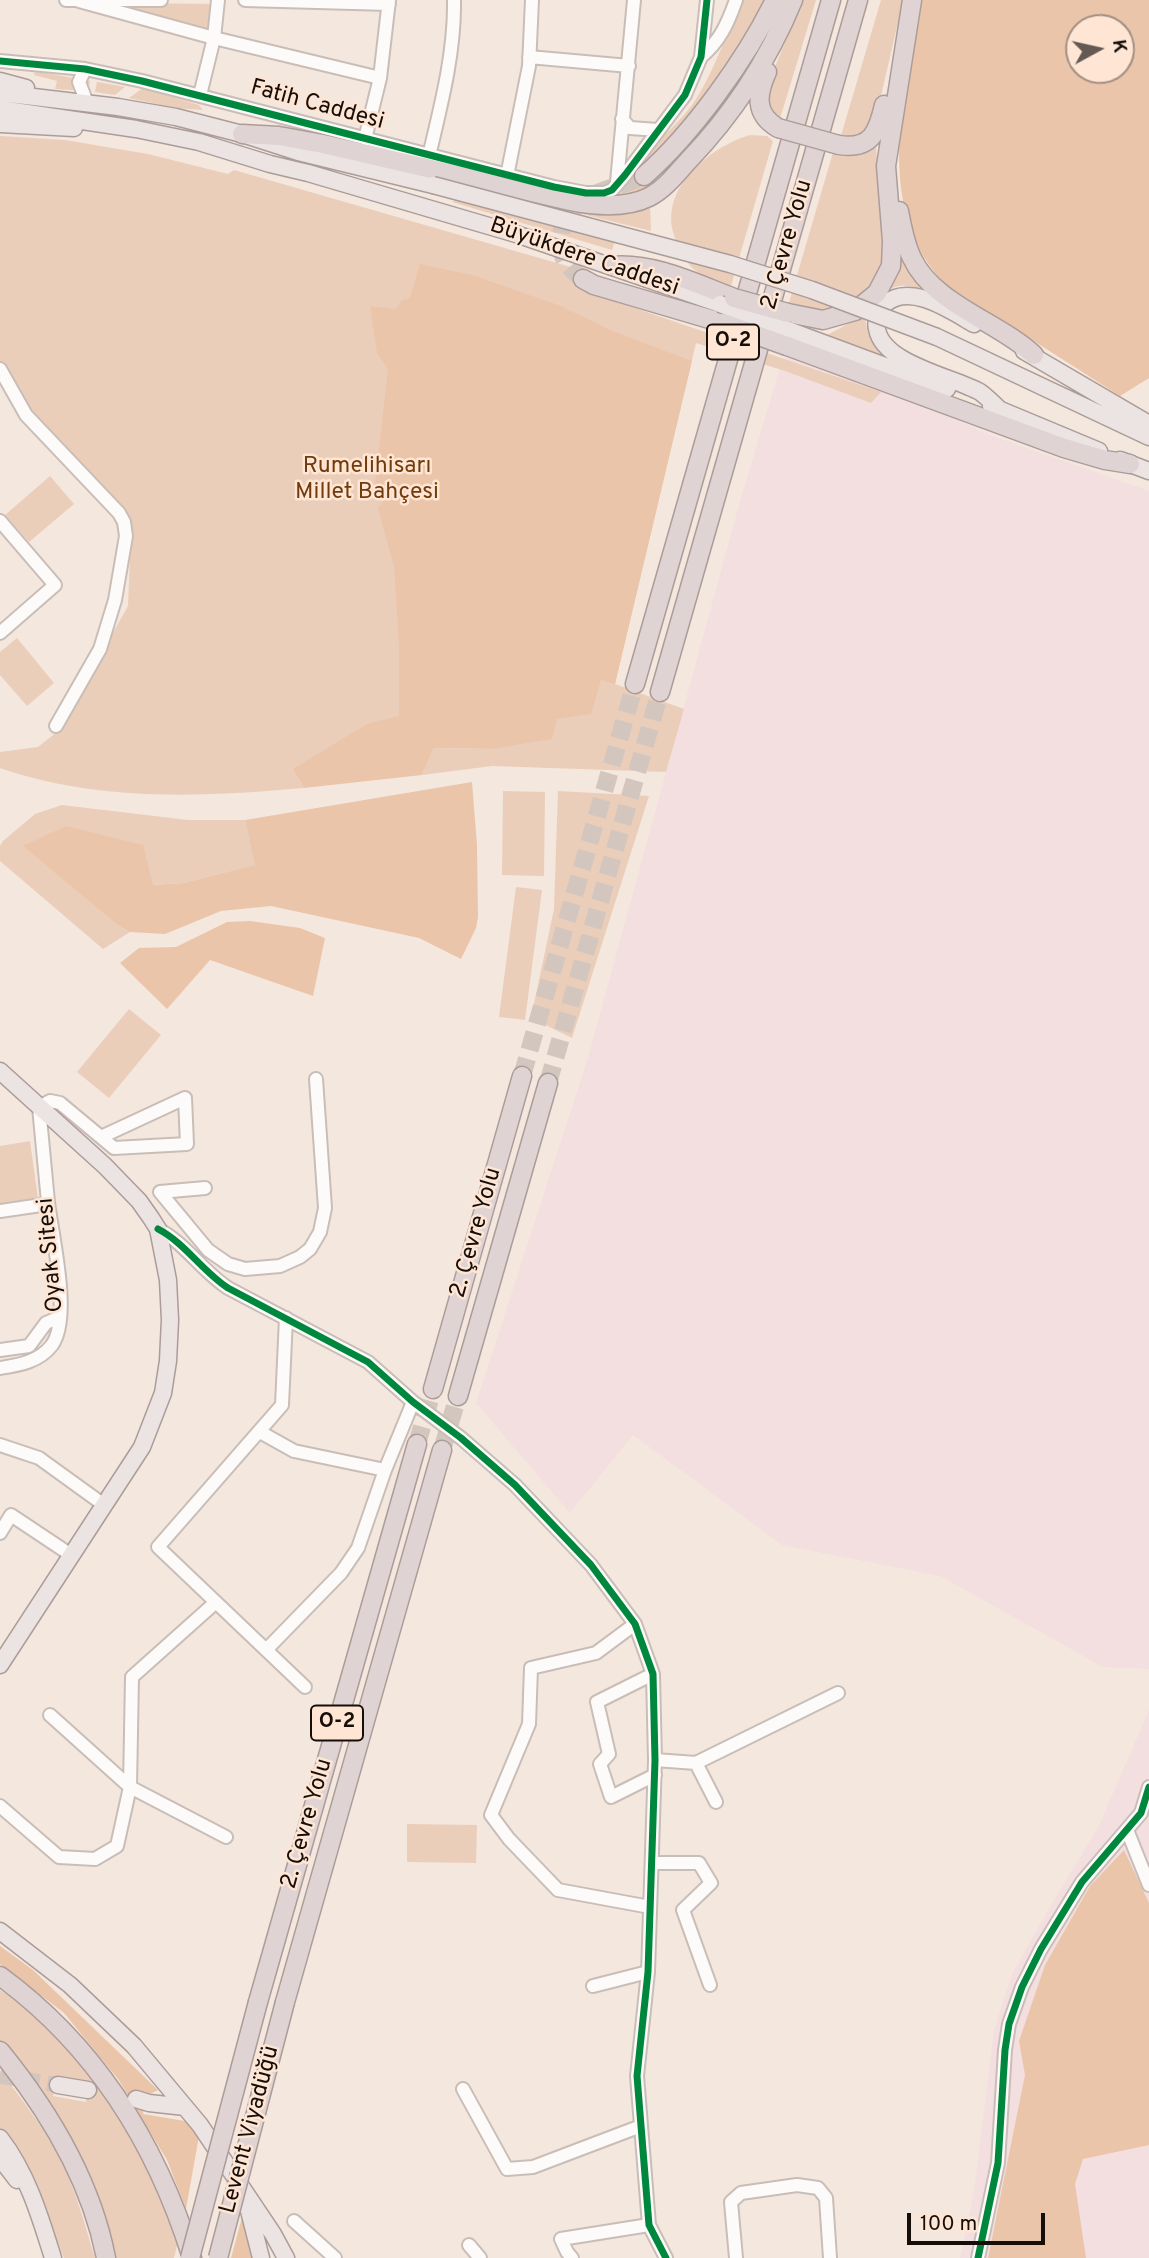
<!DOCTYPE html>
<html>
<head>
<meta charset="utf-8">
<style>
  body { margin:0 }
  #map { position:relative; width:1149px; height:2258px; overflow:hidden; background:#f4e7de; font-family:Overpass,sans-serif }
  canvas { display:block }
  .north { position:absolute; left:1065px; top:14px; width:70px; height:70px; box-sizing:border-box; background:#fee5d4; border:2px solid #a18f82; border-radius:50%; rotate:82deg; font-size:19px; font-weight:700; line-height:28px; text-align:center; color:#160e08 }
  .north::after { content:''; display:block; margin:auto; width:24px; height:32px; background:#645a53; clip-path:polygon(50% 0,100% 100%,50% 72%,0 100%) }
  .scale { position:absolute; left:907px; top:2213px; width:138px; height:32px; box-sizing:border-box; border:4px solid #160e08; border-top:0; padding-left:9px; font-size:21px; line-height:24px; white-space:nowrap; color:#160e08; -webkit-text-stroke:5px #fee5d4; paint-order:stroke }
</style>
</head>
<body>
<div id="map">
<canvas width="1149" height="2258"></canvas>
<div class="north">K</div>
<div class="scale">100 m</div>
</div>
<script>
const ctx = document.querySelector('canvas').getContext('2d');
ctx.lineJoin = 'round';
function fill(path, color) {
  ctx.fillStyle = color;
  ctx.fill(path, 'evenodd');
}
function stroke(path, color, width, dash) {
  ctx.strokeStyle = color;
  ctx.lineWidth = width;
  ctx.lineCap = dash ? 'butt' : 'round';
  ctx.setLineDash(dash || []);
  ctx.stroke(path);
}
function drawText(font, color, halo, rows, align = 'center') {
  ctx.font = font + ' Overpass,sans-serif';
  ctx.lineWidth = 5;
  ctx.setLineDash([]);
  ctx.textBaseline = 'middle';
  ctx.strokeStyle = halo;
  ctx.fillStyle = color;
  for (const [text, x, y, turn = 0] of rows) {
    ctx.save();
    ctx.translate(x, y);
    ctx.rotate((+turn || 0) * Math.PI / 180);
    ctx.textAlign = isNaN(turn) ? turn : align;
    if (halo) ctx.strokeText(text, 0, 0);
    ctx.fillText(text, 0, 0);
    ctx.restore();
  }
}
fill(new Path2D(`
  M785 351 883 387 990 435 1149 491V1669L1103 1667 940 1576 782 1545 633 1435 570 1513 476 1403 588 1058 739 505Z
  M1149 1710V2258H960L974 2191 994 2030 1012 1974 1049 1908 1098 1828Z`), '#f3dfdf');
fill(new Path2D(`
  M740 0H764L746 36 769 25 773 27 751 72 685 157 646 192 607 199C629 187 631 174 645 156 661 136 683 120 696 99 715 69 727 33 740 0Z
  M803 0H816L779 122 769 114 766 88Z
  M881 0H903L876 118 864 139H840Z
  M134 3 214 4 209 31 134 10Z
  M35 71 90 81 88 91 55 89 57 81 34 75Z
  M97 82H98L125 87 115 95 95 92Z
  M143 88 199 105 203 110 175 108 129 98Z
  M750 135 767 136 773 141 731 286C719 282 706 279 696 271 685 262 678 249 674 235 659 188 710 147 750 135Z
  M0 136 65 140 148 154 228 174 234 170 595 274 707 311 587 279 579 289 881 392 871 403 785 371 696 343 615 684 684 709 666 772 492 766 422 775 434 748 492 749 557 719 294 770 304 788C201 797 99 802 0 768V752L38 747 57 732 128 606 131 529 129 520 26 410 0 364Z
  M876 145 879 201 886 242V254L876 284 845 309 818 312 788 306 834 149 869 150Z
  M456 200 615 241 612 250 452 202Z
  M551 201 650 203 651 231 550 206Z
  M899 247 909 271 929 294C912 285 901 282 884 292Z
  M865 315C867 336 870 342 885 358L827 335Z
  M50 476 74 504 29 542 5 515Z
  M17 638 54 683 27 706 0 675V652Z
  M503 791 545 792 544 876 502 875Z
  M558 791 649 796 572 1038 531 1018 554 909Z
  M62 805 188 820H245L256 865 183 883 153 885 24 846 116 924 130 932 103 949 0 861V846L3 841 35 814Z
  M516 887 542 890 525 1020 499 1017Z
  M129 1009 161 1035 109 1098 77 1072Z
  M30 1141 38 1199 0 1205V1146Z
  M407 1824 477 1825 476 1863 407 1862Z
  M0 1990 25 2006 56 2035 86 2068 139 2145 179 2237 174 2258H113L112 2251 0 2043ZM58 2077 88 2082 86 2102 53 2096Z
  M0 2071C21 2098 42 2125 58 2156 76 2188 84 2223 95 2258H64L36 2186 0 2128Z`), '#eaceba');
fill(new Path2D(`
  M920 0H1149V378L1120 396 946 285C871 209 905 92 920 0ZM1079 28H1121V70H1079Z
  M420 264 472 275 561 306 610 330 692 361 615 684 601 680 591 714 557 719 552 739 492 749 434 748 422 775 304 788 293 769 367 724 399 716V644L394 567 378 508 386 497 375 484 388 369 377 353 370 306 396 309 402 300 410 298Z
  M472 782 477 845 478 917 476 928 461 959 419 938 271 906 221 911 165 934 130 932 116 924 23 846 66 826 143 845 153 885 183 883 255 865 245 820Z
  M250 921 300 928 325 938 313 996 210 960 167 1009 120 963 139 948 176 947 227 922Z
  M1124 1850 1149 1903V2145L1083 2159 1075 2184 1086 2258H988L1025 2075 1019 2041 1045 1965 1090 1886Z
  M0 1946 33 1970 158 2090 146 2096 143 2114 185 2121 199 2136 186 2209 167 2160 118 2079 64 2013 0 1964Z
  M244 2210 252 2258H231Z`), '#ebc5aa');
stroke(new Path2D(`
  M0 2076 58 2085`), '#d3c6be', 16, [16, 8]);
stroke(new Path2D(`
  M583 279C568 268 559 257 561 238 563 193 612 191 644 176
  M522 1076 635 684
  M548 1083 660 692
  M417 1444 433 1389
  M442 1450 458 1396`), '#d3c6be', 18, [18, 9]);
const minor = new Path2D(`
  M66 0H161
  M245 0 389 4
  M79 1 214 38 380 78
  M529 57 629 66
  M701 57C720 41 728 23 736 0
  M0 61 85 69 142 81 554 187 586 193H604L612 190 625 175 685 95 701 57 707 0
  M85 69 79 82 87 103
  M200 95 214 38 218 0
  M622 119 630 128 658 130
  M365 139 380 78 389 0
  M429 156C441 105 455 52 454 0
  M507 176 529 66 532 0
  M617 182 634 0
  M0 369 26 415 119 513 124 522 126 536 115 600 100 649 56 726
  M0 521 55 585 0 633
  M205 1188 160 1192 208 1250 228 1264 245 1269 280 1266 300 1257 310 1249 320 1232 325 1208 316 1079
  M0 1211 48 1204
  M158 1229C185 1243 202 1271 228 1288L368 1362 413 1402 461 1438 515 1485 591 1565 635 1624 653 1674 655 1760 648 1972 637 2076 649 2225 666 2258
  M286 1318 282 1405 158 1547 305 1687
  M0 1350 29 1346 46 1323 60 1317
  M0 1368C19 1365 39 1362 52 1345 72 1317 52 1236 48 1202 45 1171 42 1138 39 1107L50 1101 60 1103 114 1148 187 1144 185 1098 101 1137
  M260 1432 294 1451 385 1470
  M0 1445 39 1458 104 1505
  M0 1533 11 1515 71 1555
  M635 1624 596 1653 531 1668 529 1724 491 1815 509 1839 558 1890 650 1907
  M266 1650 341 1573 358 1548 385 1470 413 1402
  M653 1674 597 1702 609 1754 600 1764 611 1797 655 1775
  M50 1715 130 1787 226 1837
  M655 1760 696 1763 838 1693
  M696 1763 716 1802
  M0 1806 59 1857 95 1859 117 1846 130 1787 132 1677 216 1602
  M1127 1830 1149 1885
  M652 1863H699L711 1883 683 1910 710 1985
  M593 1986 648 1972
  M463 2089 507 2169 533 2167 641 2126
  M294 2221 335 2258
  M469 2245 480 2258
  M572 2258 567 2252 561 2239 649 2225
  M736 2258 731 2202 741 2193 797 2185 818 2188 826 2198 830 2258
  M978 2258 998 2163 1005 2050 1009 2024 1022 1987 1041 1949 1082 1882 1141 1813 1149 1787`);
const major = new Path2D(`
  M0 81 26 88
  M0 93 118 107 176 117 242 134 298 152 433 185
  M0 109 136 129 199 142 270 164 308 173 516 234 720 304
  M0 124 74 128
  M974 324C951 311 910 282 885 304 878 310 875 321 877 329 883 364 953 377 980 392 987 397 994 404 1000 410
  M788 330 947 389
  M937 337 1149 437
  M1024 351 1149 424
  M991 406 1099 451
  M1120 460 1149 471
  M0 1071 105 1166 139 1201 151 1218 158 1229 168 1280 170 1320 168 1361 163 1393 142 1447 0 1665
  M0 1931 70 1985 134 2046 200 2125 273 2234 286 2258
  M58 2085 88 2090
  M136 2099 149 2103 185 2107
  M0 2138C27 2173 40 2216 53 2258
  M0 2158 17 2180
  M247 2203 261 2258`);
const highway = new Path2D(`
  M767 72C757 94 754 114 778 128
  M242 134 279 136 323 144 570 201C595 206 625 209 649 197 665 189 677 173 688 161 734 113 768 61 793 0
  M839 145C871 150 878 132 884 105
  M644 176C693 133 746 59 775 0
  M899 211C902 227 905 244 912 258 933 304 999 322 1034 355
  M612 266C653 262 697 284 734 298
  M583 279 594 285 723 323
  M788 313 823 320 855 311 877 293 891 266 892 241 886 166 912 0
  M787 346 1064 448 1105 460 1130 464
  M635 684 831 0
  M660 692 858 0
  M433 1389 522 1076
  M458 1396 548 1083
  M0 1976C97 2047 157 2145 192 2258
  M258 2002 417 1444
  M285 2002 442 1450
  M0 2051C49 2111 91 2181 106 2258`);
stroke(minor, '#c9beb7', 16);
stroke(major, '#ac9c99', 19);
stroke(highway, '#ac9c99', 21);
stroke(minor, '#fdfbfa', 12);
stroke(major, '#ebe4e2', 16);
stroke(highway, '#dfd3d3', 18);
const majorBridge = new Path2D(`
  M433 185 730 264 812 290 937 337
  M720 304 788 330`);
const highwayBridge = new Path2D(`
  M778 128 839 145
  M734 298 788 313
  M723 323 787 346
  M190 2258 258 2002
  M218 2258 285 2002`);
stroke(majorBridge, '#ac9c99', 19, []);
stroke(highwayBridge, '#ac9c99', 21, []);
stroke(majorBridge, '#ebe4e2', 16);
stroke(highwayBridge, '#dfd3d3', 18);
stroke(new Path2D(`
  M0 61 85 69 142 81 554 187 586 193H604L612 190 625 175 685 95 701 57 707 0
  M158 1229C185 1243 202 1271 228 1288L368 1362 413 1402 461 1438 515 1485 591 1565 635 1624 653 1674 655 1760 648 1972 637 2076 649 2225 666 2258
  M978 2258 998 2163 1005 2050 1009 2024 1022 1987 1041 1949 1082 1882 1141 1813 1149 1787`), '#00873e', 7);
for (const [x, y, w] of [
  [733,342,52],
  [337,1723,52]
]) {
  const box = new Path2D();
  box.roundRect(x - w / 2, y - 17.5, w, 35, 5);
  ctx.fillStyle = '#fee5d4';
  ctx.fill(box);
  stroke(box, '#160e08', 2);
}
drawText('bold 21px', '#160e08', null, [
  ["O-2",733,342],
  ["O-2",337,1723]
]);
drawText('23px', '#160e08', '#fee5d4', [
  ["Fatih Caddesi",317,106,15],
  ["2. Çevre Yolu",788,245,-74],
  ["Büyükdere Caddesi",584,258,19],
  ["2. Çevre Yolu",477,1233,-74],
  ["Oyak Sitesi",52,1255,-95],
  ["2. Çevre Yolu",308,1824,-74],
  ["Levent Viyadüğü",251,2130,-75]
]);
drawText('23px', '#713b0b', '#fee5d4', [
  ["Rumelihisarı",367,467],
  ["Millet Bahçesi",367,493]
]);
</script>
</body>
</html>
